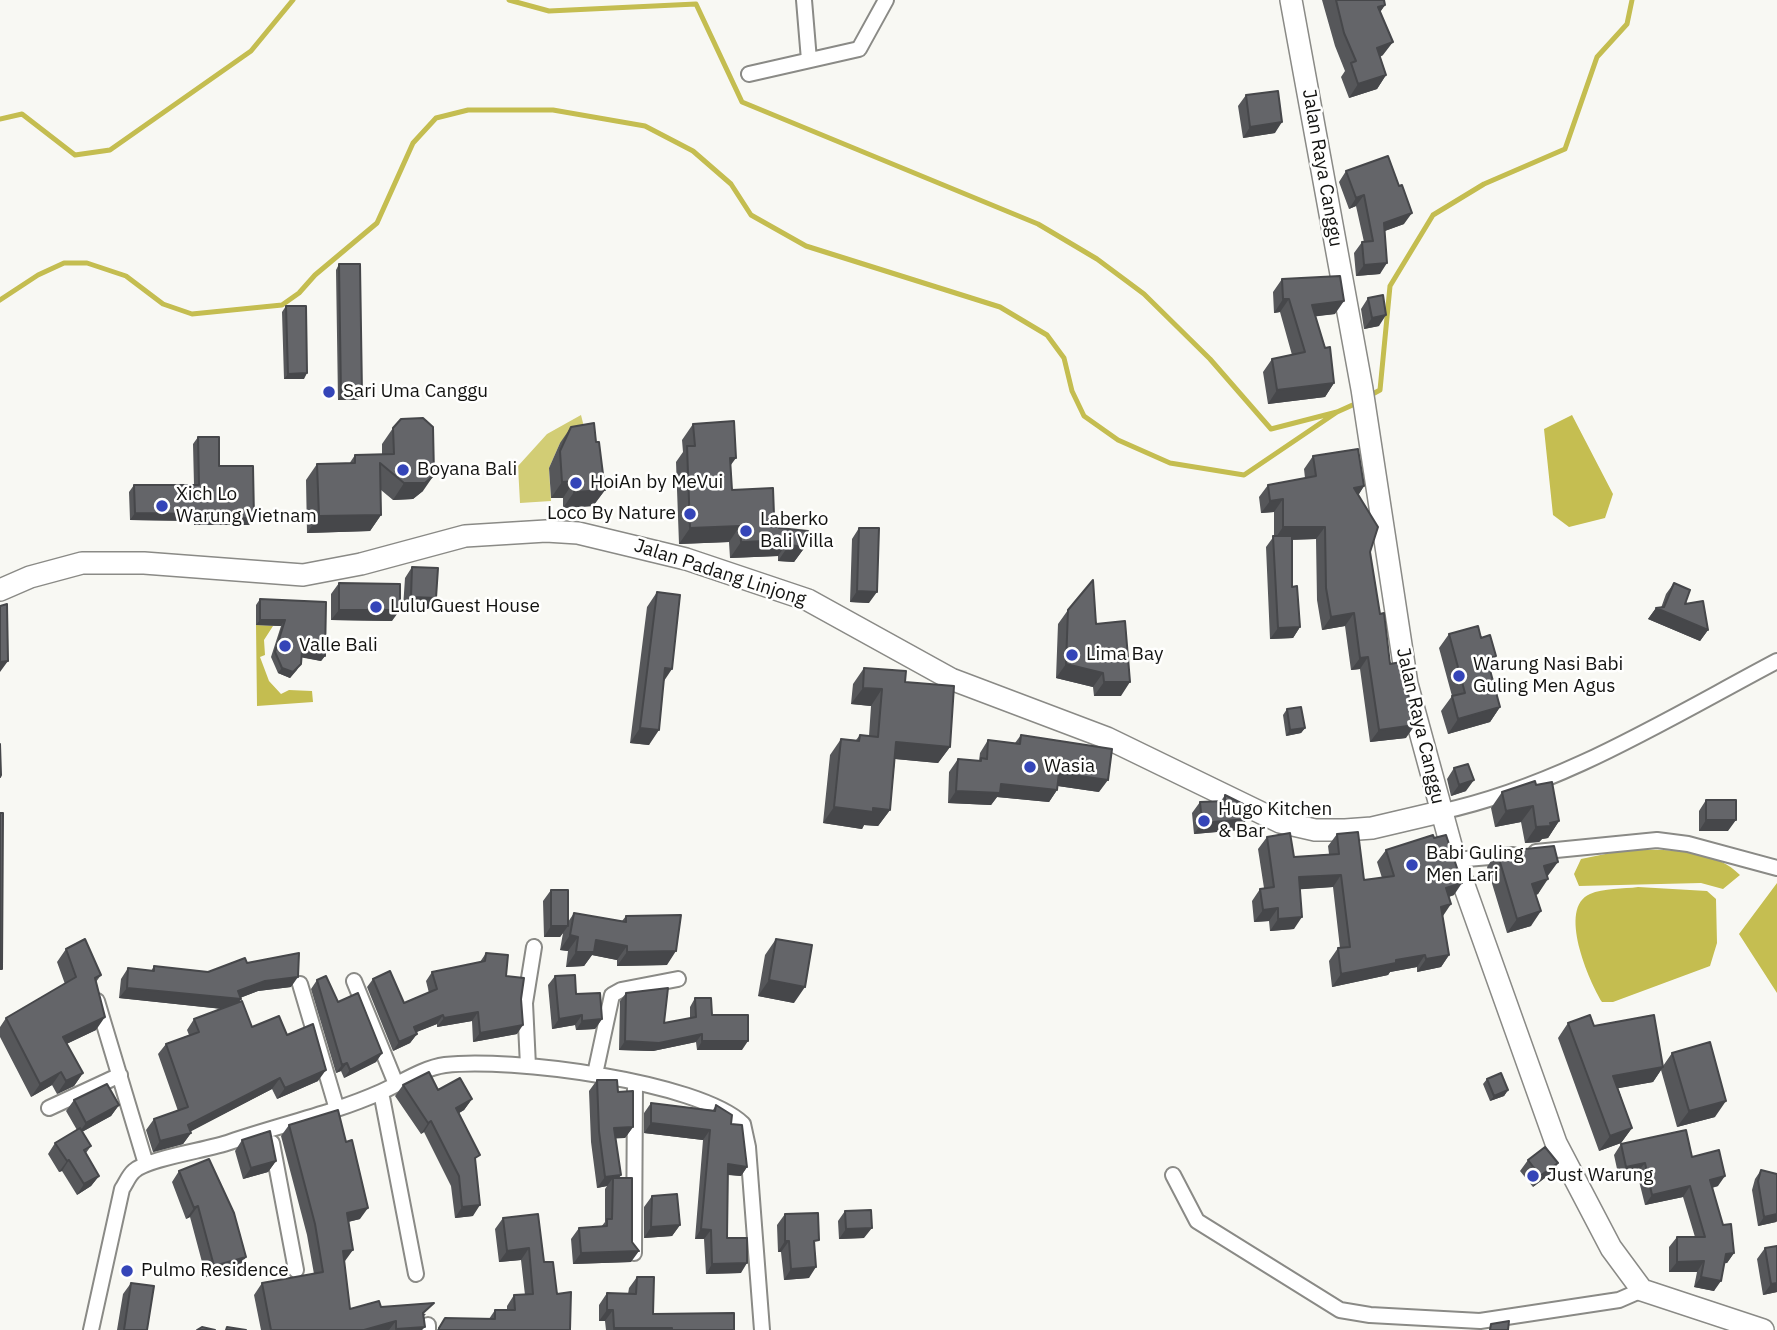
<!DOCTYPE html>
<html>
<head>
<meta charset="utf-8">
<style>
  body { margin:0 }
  canvas { display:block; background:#f8f8f3 }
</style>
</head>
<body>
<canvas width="1777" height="1330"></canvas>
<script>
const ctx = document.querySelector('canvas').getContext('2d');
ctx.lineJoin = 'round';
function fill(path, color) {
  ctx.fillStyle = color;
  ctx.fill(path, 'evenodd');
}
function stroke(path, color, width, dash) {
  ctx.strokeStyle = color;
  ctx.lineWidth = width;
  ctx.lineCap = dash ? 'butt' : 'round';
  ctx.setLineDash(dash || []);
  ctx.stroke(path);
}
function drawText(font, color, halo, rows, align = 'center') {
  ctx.font = font + ' "IBM Plex Sans",sans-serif';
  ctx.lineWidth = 5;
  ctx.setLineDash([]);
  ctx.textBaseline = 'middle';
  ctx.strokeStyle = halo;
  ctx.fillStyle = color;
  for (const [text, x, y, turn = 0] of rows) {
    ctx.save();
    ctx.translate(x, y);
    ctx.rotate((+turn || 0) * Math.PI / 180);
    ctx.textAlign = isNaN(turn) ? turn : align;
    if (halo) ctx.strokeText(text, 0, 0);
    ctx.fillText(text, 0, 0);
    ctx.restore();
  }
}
fill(new Path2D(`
  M581 415 587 439 560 443 549 468 551 501 520 503 518 466 547 434Z`), '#d2cd75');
fill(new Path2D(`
  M1572 415 1613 494 1605 518 1569 527 1553 515 1544 429Z
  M1625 850C1663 850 1711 846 1740 875L1723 889 1701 883 1579 886 1574 874 1581 859Z
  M1777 883V993L1739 934Z`), '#c5be51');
fill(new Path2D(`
  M256 625 273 626 264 640 265 655 260 657 269 681 281 694 289 690 312 691 313 702 257 706Z
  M1638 887 1707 891 1716 899 1717 943 1710 966 1613 1002H1602C1589 981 1557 908 1590 894 1603 888 1624 889 1638 887Z`), '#c4bd50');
stroke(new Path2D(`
  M509 0 549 11 696 4 742 102 1038 224 1097 259 1144 294 1210 359 1271 429 1337 412 1357 403
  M0 119 22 114 75 155 110 150 251 51 293 0
  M0 300 38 275 64 263H87L126 276 163 304 192 314 282 305 299 293 315 275 377 223 413 143 436 118 468 110H553L645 126 693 151 731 184 751 215 806 246 1000 307 1047 335 1064 358 1072 391 1084 416 1118 440 1170 463 1244 475 1337 412
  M1369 396 1380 390 1390 286 1433 215 1484 184 1565 149 1597 57 1627 24 1632 0`), '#c4bd50', 5);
const street = new Path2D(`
  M804 0 809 60
  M749 74 859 49 886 0
  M1440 812C1561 786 1669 718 1777 661
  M1536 852 1657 840 1688 844 1777 868
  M1455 860 1513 855
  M354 981 396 1084
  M300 984 336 1106
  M97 1001 146 1164
  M528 1066 525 1003 534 947
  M595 1074 612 995 621 990 678 979
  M381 1092 416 1274
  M49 1108 120 1075
  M272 1143 296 1270
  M1173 1175 1197 1221 1340 1310 1370 1315 1480 1321 1619 1300 1642 1290
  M634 1253 635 1084
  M428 1325V1330
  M91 1330 122 1189C126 1183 129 1175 134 1171 148 1158 208 1150 230 1142 280 1125 334 1113 381 1092 401 1083 423 1068 445 1065 508 1057 698 1081 743 1124L748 1147 762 1330`);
const secondary = new Path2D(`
  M1291 0 1362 389 1407 684 1455 860 1556 1143 1611 1248 1642 1290 1763 1330
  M0 590 30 577 82 563H144L303 575 361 564 465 536 546 531 578 533 686 559 808 600 951 679 1107 738 1280 822 1315 830H1345L1372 828 1440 812`);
stroke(street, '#8a8a86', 18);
stroke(secondary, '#8a8a86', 24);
stroke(street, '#fff', 14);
stroke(secondary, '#fff', 21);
fill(new Path2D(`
  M1322 0H1384L1385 5 1380 12 1383 55 1380 57 1386 75 1377 89 1349 98 1341 77 1345 71 1335 46Z
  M1246 95 1275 133 1243 138 1238 106Z
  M1346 171 1404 224 1385 231 1380 274 1356 276 1354 253 1362 242H1364L1356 206 1349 209 1339 182Z
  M339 264 358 400H338L336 270Z
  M1282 279 1335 314 1315 316 1334 383 1325 397 1268 404 1263 372 1272 359 1292 355 1280 312 1274 313 1273 292Z
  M1368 298 1379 326 1364 329 1361 309Z
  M286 306 304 379H284L282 312Z
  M693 424 730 466 732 490 774 515 779 528 805 547 794 562 778 561V556L730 558 729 542 679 544 676 462 683 452 682 440Z
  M571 427 596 442 605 490 593 506 563 508V498H551L549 468 560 443Z
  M393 428 423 491 413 499 393 500 381 490V515L370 531 307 533 306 480 317 464H349L355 455 382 454V444Z
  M198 437 219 466 254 518 249 525H194V521L130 520 129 492 134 485H194L193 444Z
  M1313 456 1364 486 1358 495 1370 552 1380 614 1390 664 1406 738 1370 742 1360 669 1351 670 1345 626 1322 630 1317 600 1316 539 1292 540V587L1300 627 1293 638 1270 639 1266 547 1274 536V512L1261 513 1259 497 1268 485 1305 478 1304 469Z
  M859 528 869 603 850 602 852 539Z
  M412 567 436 598 428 609 403 608 405 578Z
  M339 583 392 621 331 620V594Z
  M1674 583 1685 604 1708 630 1700 641 1648 619 1656 608H1661L1666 594Z
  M657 592 664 681 649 745 630 743 647 607Z
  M260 599 325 656 321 661 302 657 297 670 290 678 278 673 271 657 281 626 256 625V605Z
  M1068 610 1096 624 1121 696H1094L1093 687 1056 678 1058 624Z
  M1449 634 1481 638 1496 656 1489 666 1500 707 1490 722 1448 734 1441 711 1452 696 1439 648Z
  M864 668 905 682 950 747 938 763 895 759 890 810 878 826 864 825 862 829 823 823 830 755 841 739 856 740 860 735 869 736 871 706 851 704 853 684Z
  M1287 709 1305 728 1301 733 1286 736 1283 715Z
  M1021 735 1099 792 1058 786 1057 790 1049 802 997 797 991 805 948 803 949 772 958 759 979 761 980 753 988 740 1015 743Z
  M1454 768 1466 791 1451 796 1447 779Z
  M1536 785 1559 821 1548 838 1542 839 1539 842 1525 843 1521 822 1495 827 1491 808 1502 792Z
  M1225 795 1239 830 1194 834 1192 813 1200 802 1221 801Z
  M1706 800 1728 831H1699V811Z
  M1337 834 1364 880 1382 878 1377 862 1386 850 1454 895 1449 897 1442 916 1449 955 1441 967 1417 972V967L1390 972 1388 975 1332 987 1329 961 1338 948H1340L1333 887 1300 889 1294 929 1270 931 1269 921 1254 922 1252 901 1260 889 1264 888 1258 849 1267 837 1294 857 1329 854 1328 846Z
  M1497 852 1547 877 1538 894 1536 895 1531 926 1507 933 1487 867Z
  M551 890 568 922 574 913 622 921 626 916 667 965 617 966V960L592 955 584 966 566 967 568 951 560 950 563 933 560 937H544L543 901Z
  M776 939 794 1003 758 996 765 955Z
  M66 949 101 975 96 982V1030L66 1044 83 1073 74 1086 57 1094 52 1085 31 1097 0 1037V1027L6 1018 65 984 57 962Z
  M486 953 506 976 521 999 517 1034 473 1042 472 1021 437 1027V1024L416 1032 417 1034 410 1043 393 1051 367 987 373 979 404 1003 429 993 426 981 432 972 480 962Z
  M247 963 291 987 258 991 240 998 241 999 238 1003 252 1027 287 1035 318 1081 277 1099 272 1089 190 1131 191 1133 183 1144 153 1152 146 1130 154 1119 178 1111 158 1054 166 1044 189 1035 187 1030 194 1019 222 1009 119 998 121 979 128 968 151 971 154 966 208 972Z
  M555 976 602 1019 595 1029 576 1030 575 1025 552 1029 548 985Z
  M317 980 338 1002 382 1053 376 1062 344 1078 341 1071 336 1073 311 989Z
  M626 993 664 1023 690 1018V1007L695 998 712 1015 742 1050H697L696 1042 653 1051 619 1050 620 1001Z
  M1568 1023 1594 1026 1663 1066 1672 1053 1715 1117 1677 1127 1661 1070 1653 1082 1618 1088 1632 1128 1621 1143 1599 1151 1558 1038Z
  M1487 1079 1508 1090 1504 1096 1490 1101 1483 1084Z
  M597 1080 618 1092 633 1127 625 1138H615L621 1175 618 1178 631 1262 573 1264 571 1239 579 1228 601 1227 605 1222V1189L607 1186 597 1188 591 1142 589 1091Z
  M403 1085 438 1090 472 1099 464 1110 459 1113 473 1216 455 1218 451 1186 424 1132 421 1134 395 1096Z
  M74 1100 119 1105 111 1116 82 1132 91 1146 86 1153 99 1176 91 1186 77 1195 62 1171 59 1172 48 1154 55 1143 77 1130 66 1111Z
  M651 1103 713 1110 716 1105 731 1124 747 1167 741 1176 728 1175 727 1238 741 1273 706 1274 704 1239H695L703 1140 644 1133V1113Z
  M289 1125 360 1219 348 1222 345 1261H344L350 1309 381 1307 426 1314 424 1316 422 1330H261L254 1295 262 1283 314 1274 307 1235 281 1136Z
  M242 1140 276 1161 268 1172 243 1179 235 1151Z
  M1621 1144 1692 1157 1718 1186 1712 1188 1723 1225 1734 1253 1727 1263H1724L1714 1291 1694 1287 1697 1272H1669V1247L1677 1237H1695L1683 1197 1645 1205 1637 1173 1619 1178 1614 1155Z
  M1528 1160 1558 1163 1550 1174 1533 1187 1520 1171Z
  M1761 1170 1777 1174V1221L1776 1222 1758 1226 1752 1190 1755 1179Z
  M179 1171 246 1257 238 1268 206 1277 190 1217 186 1219 172 1182Z
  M652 1196 680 1225 672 1236 644 1238V1207Z
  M845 1211 864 1238 839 1239 838 1221Z
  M785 1214 814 1246 809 1278 784 1280 781 1252H778L777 1225Z
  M503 1218 544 1262 570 1330H437L445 1318 489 1319 495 1310H507V1306L514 1295H525L521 1260 499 1262 495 1229Z
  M1765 1248 1777 1292 1763 1295 1757 1259Z
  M637 1277 653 1314 734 1330H606L605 1321H599V1305L607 1293 628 1294 629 1288Z
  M131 1283 147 1330H117L123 1294Z`), '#56575a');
fill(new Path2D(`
  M1385 5 1376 18 1378 7Z
  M1393 42 1383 55 1368 62 1377 48Z
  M1386 75 1377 89 1349 98 1358 84Z
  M1282 122 1275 133 1243 138 1250 127Z
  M1364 195 1356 206 1349 209 1356 198Z
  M1412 213 1404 224 1376 234 1384 223Z
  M1387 263 1380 274 1356 276 1364 265Z
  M1283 299H1289L1280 312 1274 313Z
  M1344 301 1335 314 1303 318 1312 305Z
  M1386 315 1379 326 1364 329 1372 318Z
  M307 373 304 379H284L288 374Z
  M1334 383 1325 397 1268 404 1277 390Z
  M362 394 358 400H338L341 395Z
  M730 458H736L725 473Z
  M434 475 423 491 413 499 393 500 404 483Z
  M574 481 563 498H551L562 482Z
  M1364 486 1356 499 1354 488Z
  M605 490 593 506 563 508 574 492Z
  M1283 499 1274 512 1261 513 1270 501Z
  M135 513 199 514 194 521 130 520Z
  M381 515 370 531 307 533 319 516Z
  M199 518H254L249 525H194Z
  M740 526 729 542 679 544 690 528Z
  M1283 527H1325L1316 539 1274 540Z
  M789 540 778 556 730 558 741 542Z
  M789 545 805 547 794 562 778 561Z
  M857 591 877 592 869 603 850 602Z
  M411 597 436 598 428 609 403 608Z
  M1656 608 1708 630 1700 641 1648 619Z
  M339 610H400L392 621 331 620Z
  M1354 613 1345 626 1322 630 1331 617Z
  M260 620H285L281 626 256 625Z
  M1300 627 1293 638 1270 639 1278 628Z
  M302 651 325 656 321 661 299 657Z
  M1496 656 1486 671 1487 659Z
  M1368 657 1360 669 1351 670 1360 658Z
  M8 661 0 672V662Z
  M301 664 290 678 278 673 282 668Z
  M1066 664 1103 673 1093 687 1056 678Z
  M665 668 672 669 662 684Z
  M1104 682H1130L1121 696H1094Z
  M863 688 882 689 871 706 851 704Z
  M1500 707 1490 722 1448 734 1458 719Z
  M1415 725 1406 738 1370 742 1379 730Z
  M640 728 659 730 649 745 630 743Z
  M1305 728 1301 733 1286 736 1290 730Z
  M896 742 950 747 938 763 885 758Z
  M1059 773 1108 780 1099 792 1051 785Z
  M1474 780 1466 791 1451 796 1459 785Z
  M1001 784 1057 790 1049 802 997 797 991 805 948 803 956 791Z
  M1533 806 1521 822 1495 827 1506 811Z
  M834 807 873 808 890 810 878 826 864 825 862 829 823 823Z
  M1247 819 1239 830 1194 834 1202 823Z
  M1706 820H1736L1728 831H1699Z
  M1559 821 1548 838 1542 839 1539 842 1525 843 1536 827Z
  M1558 862 1547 877 1544 866Z
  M1341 875 1333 887 1291 890 1299 877Z
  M1548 879 1538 894 1522 899 1532 884Z
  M1462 883 1454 895 1437 900 1446 888Z
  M1451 904 1443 916 1441 907Z
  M1278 908 1269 921 1254 922 1263 910Z
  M1541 911 1531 926 1507 933 1517 919Z
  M1302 917 1294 929 1270 931 1278 919Z
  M551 926H568L560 937H544Z
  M570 935 578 937 568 951 560 950Z
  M596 940 627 946 617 960 592 955 584 966 566 967 576 952Z
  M676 951 667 965 617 966 627 952Z
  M1425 955 1417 967 1390 972 1388 975 1332 987 1341 974 1396 960Z
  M1449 955 1441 967 1417 972 1426 959Z
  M298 977 291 987 258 991 237 999H241L233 1010 119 998 127 988 238 991 265 981Z
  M769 980 805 987 794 1003 758 996Z
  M478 1012 472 1021 437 1027 444 1018Z
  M443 1015 437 1024 407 1036 414 1027Z
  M582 1015 575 1025 552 1029 559 1019Z
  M105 1017 96 1030 54 1050 63 1037Z
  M602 1019 595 1029 576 1030 582 1021Z
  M523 1025 517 1034 473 1042 480 1033Z
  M417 1034 410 1043 393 1051 399 1042Z
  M702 1034 696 1042 653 1051 619 1050 625 1041Z
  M702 1041H748L742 1050H697Z
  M382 1053 376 1062 344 1078 350 1070Z
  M347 1063 341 1071 336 1073 342 1065Z
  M1663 1067 1653 1082 1603 1091 1613 1076Z
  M326 1070 318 1081 277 1099 285 1088Z
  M61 1072 52 1085 31 1097 40 1084Z
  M83 1073 74 1086 57 1094 66 1081Z
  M280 1078 272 1089 184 1135 191 1133 183 1144 153 1152 160 1141Z
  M1508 1090 1504 1096 1490 1101 1494 1096Z
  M472 1099 464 1110 449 1119 456 1108Z
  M1726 1101 1715 1117 1677 1127 1689 1111Z
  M119 1105 111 1116 78 1134 86 1123Z
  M431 1121 424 1132 421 1134 428 1123Z
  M651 1123 710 1130 703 1140 644 1133Z
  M633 1127 625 1138 606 1139 614 1128Z
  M1632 1128 1621 1143 1599 1151 1610 1136Z
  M69 1160 62 1171 59 1172 67 1161Z
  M276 1161 268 1172 243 1179 251 1168Z
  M1558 1163 1550 1174 1533 1187 1540 1176Z
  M1645 1163 1637 1173 1619 1178 1626 1167Z
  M728 1164 747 1167 741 1176 721 1174Z
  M621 1175 613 1186V1178L607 1186 597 1188 605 1177Z
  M99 1176 91 1186 77 1195 84 1184Z
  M1725 1176 1718 1186 1702 1190 1710 1180Z
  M1690 1186 1683 1197 1645 1205 1652 1195Z
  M480 1205 473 1216 455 1218 462 1207Z
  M198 1206 190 1217 186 1219 194 1208Z
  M368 1208 360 1219 339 1224 347 1213Z
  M1777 1214V1221L1776 1222 1758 1226 1764 1217Z
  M680 1225 672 1236 644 1238 651 1227Z
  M872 1228 864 1238 839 1239 846 1229Z
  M701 1229 711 1230 704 1239H695Z
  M785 1241H789L781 1252H778Z
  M529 1248 521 1260 499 1262 507 1251Z
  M353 1250 345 1261 335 1263 343 1251Z
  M639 1251 631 1262 573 1264 581 1253Z
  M1734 1253 1727 1263 1719 1264 1726 1254Z
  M246 1257 238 1268 206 1277 214 1266Z
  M1704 1261 1697 1272H1669L1677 1262Z
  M747 1263 741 1273 706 1274 712 1264Z
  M816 1267 809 1278 784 1280 791 1269Z
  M1701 1277 1721 1281 1714 1291 1694 1287Z
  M1777 1283V1292L1763 1295 1771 1284Z
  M607 1310H613L605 1321H599Z
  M396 1321 389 1330H364Z
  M425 1327 422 1330H396V1329Z
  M614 1328H672L671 1330H613Z`), '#46474a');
const building = new Path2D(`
  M1336 0H1384L1385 5 1378 7 1393 42 1377 48 1386 75 1358 84 1351 63 1356 61 1344 33Z
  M1278 91 1282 122 1250 127 1246 95Z
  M1388 156 1399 186 1402 185 1412 213 1384 223 1387 263 1364 265 1362 242 1373 241 1364 195 1356 198 1346 171Z
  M339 264H360L362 394 341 395Z
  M1340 276 1344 301 1312 305 1325 348 1330 347 1334 383 1277 390 1272 359 1305 352 1289 299H1283L1282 279Z
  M1383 295 1386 315 1372 318 1368 298Z
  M286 306H306L307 373 288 374Z
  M423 418 433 427 434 475 425 483H404L380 463 381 515 319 516 317 464 355 463V455L394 454 393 428 401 419Z
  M734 421 736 458H730L732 490 773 488 774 515H779V528L808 531 805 547 789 545V540L741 542 740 526 690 528 687 446H695L693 424Z
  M594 423 596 442H599L605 490 574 492V481L562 482 560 451 571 427Z
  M198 437H219V466H253L254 518H199V514L135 513 134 485H199Z
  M1358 449 1364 486 1354 488 1378 527 1370 552 1380 614 1384 613 1390 664 1401 662 1415 725 1379 730 1368 657 1360 658 1354 613 1331 617 1326 588 1325 527H1283V499L1270 501 1268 485 1316 476 1313 456Z
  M859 528H879L877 592 857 591Z
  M1273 536H1292V587L1297 586 1300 627 1278 628Z
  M412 567 438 568 436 598 411 597Z
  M1093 580 1096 624 1125 621 1130 682H1104L1103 673 1066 664 1068 610Z
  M339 583 400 584V610H339Z
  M1674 583 1690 590 1685 604 1703 601 1708 630 1656 608 1664 607Z
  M657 592 680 595 672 669 665 668 659 730 640 728Z
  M260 599 326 602 325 656 302 651 301 664 293 672 282 668 275 652 285 620H260Z
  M7 604 8 661 0 662V606Z
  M1478 626 1481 638 1490 635 1496 656 1487 659 1500 707 1458 719 1452 696 1465 693 1449 634Z
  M864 668 906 671 905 682 954 686 950 747 896 742 890 810 873 808V812L834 807 841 739 859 741 860 735 878 737 882 689 863 688Z
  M1301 707 1305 728 1290 730 1287 709Z
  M1021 735 1112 749 1108 780 1059 773 1057 790 1001 784 1000 793 956 791 958 759 981 761V758L987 759 988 740 1020 744Z
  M0 744 1 775 0 777Z
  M1468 764 1474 780 1459 785 1454 768Z
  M1535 781 1536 785 1552 782 1559 821 1550 823 1551 826 1536 827 1533 806 1506 811 1502 792Z
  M1225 795 1247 806V819L1202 823 1200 802 1225 801Z
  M1706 800H1736V820H1706Z
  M0 813H3L2 969H0Z
  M1358 832 1364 880 1394 876 1386 850 1433 835 1434 838 1446 835 1462 883 1446 888 1451 904 1441 907 1449 955 1426 959 1425 955 1396 960V963L1341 974 1338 948 1350 947 1341 875 1299 877 1302 917 1278 919V908L1263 910 1260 889 1274 887 1267 837 1290 833 1294 857 1339 854 1337 834Z
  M1554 846 1558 862 1544 866 1548 879 1532 884 1541 911 1517 919 1497 852Z
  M551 890H568V926H551Z
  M574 913 626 922V916L681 915 676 951 627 952V946L596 940 594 952H576L578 937 570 935Z
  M85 939 101 975 95 978 105 1017 63 1037 83 1073 66 1081 61 1072 40 1084 6 1018 76 977 66 949Z
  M776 939 812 945 805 987 769 980Z
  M299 953 298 977 265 981 238 991 241 999 127 988 128 968 154 971V966L208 972 245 958 247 963Z
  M486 953 508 955 506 976 524 978 521 999 523 1025 480 1033 478 1012 444 1018 443 1015 414 1027 417 1034 399 1042 373 979 390 971 404 1003 437 989 432 972 485 961Z
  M575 975 576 994 600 993 602 1019 582 1021V1015L559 1019 555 976Z
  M326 976 338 1002 358 993 382 1053 350 1070 347 1063 342 1065 317 980Z
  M668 988 664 1023 696 1017 695 998H711L712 1015H748V1041H702V1034L659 1043 625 1041 626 993Z
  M242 1001 252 1027 279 1016 287 1035 313 1024 326 1070 285 1088 280 1078 188 1125 191 1133 160 1141 154 1119 188 1107 166 1044 199 1032 194 1019Z
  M1590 1015 1594 1026 1654 1015 1663 1067 1613 1076 1632 1128 1610 1136 1568 1023Z
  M1710 1042 1726 1101 1689 1111 1672 1053Z
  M429 1072 438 1090 460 1078 472 1099 456 1108 480 1155 475 1158 480 1205 462 1207 459 1176 431 1121 428 1123 403 1085Z
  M1501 1073 1508 1090 1494 1096 1487 1079Z
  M597 1080H617L618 1092 633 1091V1127L614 1128 621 1175 605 1177 599 1131Z
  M107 1084 119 1105 86 1123 74 1100Z
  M651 1103 715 1111 716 1105 732 1115 731 1124 742 1125 747 1167 728 1164 727 1238H747V1263L712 1264 711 1230 701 1229 710 1130 651 1123Z
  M338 1110 346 1142 352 1140 368 1208 347 1213 353 1250 343 1251 350 1309 379 1301 381 1307 434 1303 423 1313 425 1327 396 1329V1321L364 1330H271L262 1283 323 1272 315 1224 289 1125Z
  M80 1128 91 1146 84 1150 99 1176 84 1184 69 1160 67 1161 55 1143Z
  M1686 1130 1692 1157 1719 1150 1725 1176 1710 1180 1723 1225 1731 1224 1734 1253 1726 1254 1721 1281 1701 1277 1704 1261 1677 1262V1237H1705L1690 1186 1652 1195 1645 1163 1626 1167 1621 1144Z
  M270 1131 276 1161 251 1168 242 1140Z
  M1545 1147 1558 1163 1540 1176 1528 1160Z
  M209 1159 234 1213 246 1257 214 1266 198 1206 194 1208 179 1171Z
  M1761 1170 1777 1174V1214L1764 1217 1758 1181Z
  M613 1178H632V1242L639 1251 581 1253 579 1228 607 1226V1219H612Z
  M677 1194 680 1225 651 1227 652 1196Z
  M871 1210 872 1228 846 1229 845 1211Z
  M818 1213 819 1240 814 1241 816 1267 791 1269 789 1241H785V1214Z
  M538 1214 544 1262H553L557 1294 571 1292 570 1330H439V1328L445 1318 495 1319V1310H515L514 1295 533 1294 529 1248 507 1251 503 1218Z
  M1777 1246V1283L1771 1284 1765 1248Z
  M637 1277H654L653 1314 734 1313V1330H672V1328H614L613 1310H607V1293L636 1294Z
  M131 1283 154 1286 147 1330H124Z
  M1509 1321 1508 1330H1490L1491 1324Z
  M202 1327 215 1330H197Z
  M227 1327 246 1330H226Z`);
fill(building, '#646569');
stroke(building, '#46474a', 2);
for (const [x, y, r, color] of [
  [329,392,7,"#3545b8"],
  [403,470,7,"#3545b8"],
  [576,483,7,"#3545b8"],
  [162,506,7,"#3545b8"],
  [690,514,7,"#3545b8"],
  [746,531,7,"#3545b8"],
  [376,607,7,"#3545b8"],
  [285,646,7,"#3545b8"],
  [1072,655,7,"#3545b8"],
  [1459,676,7,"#3545b8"],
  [1030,767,7,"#3545b8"],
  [1204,821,7,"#3545b8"],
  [1412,865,7,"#3545b8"],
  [1533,1176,7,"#3545b8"],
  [127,1271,7,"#3545b8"]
]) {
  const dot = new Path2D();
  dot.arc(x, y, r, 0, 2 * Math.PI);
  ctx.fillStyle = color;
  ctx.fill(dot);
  stroke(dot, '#fffffe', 2.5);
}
drawText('19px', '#131311', '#fffffe', [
  ["Jalan Raya Canggu",1322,168,80],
  ["Jalan Padang Linjong",720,573,18],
  ["Jalan Raya Canggu",1420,726,77]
]);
drawText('19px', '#131311', '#fffffe', [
  ["Sari Uma Canggu",343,392],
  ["Boyana Bali",417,470],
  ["HoiAn by MeVui",590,483],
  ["Xich Lo",176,495],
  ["Warung Vietnam",176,517],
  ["Loco By Nature",676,514,"right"],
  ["Laberko",760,520],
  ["Bali Villa",760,542],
  ["Lulu Guest House",390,607],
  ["Valle Bali",299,646],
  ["Lima Bay",1086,655],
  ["Warung Nasi Babi",1473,665],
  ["Guling Men Agus",1473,687],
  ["Wasia",1044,767],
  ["Hugo Kitchen",1218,810],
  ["& Bar",1218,832],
  ["Babi Guling",1426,854],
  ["Men Lari",1426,876],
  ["Just Warung",1547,1176],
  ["Pulmo Residence",141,1271]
], 'left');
</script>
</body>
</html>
